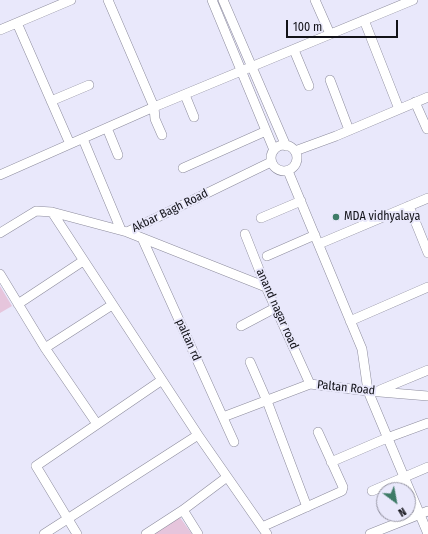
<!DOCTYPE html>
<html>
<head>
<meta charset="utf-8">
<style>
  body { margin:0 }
  #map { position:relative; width:428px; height:534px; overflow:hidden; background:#e9e8fb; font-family:"Fira Sans Condensed",sans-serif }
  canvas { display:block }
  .north { position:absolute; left:376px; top:482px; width:40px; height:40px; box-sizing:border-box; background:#e9e8fb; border:1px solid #9392a0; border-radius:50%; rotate:148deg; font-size:11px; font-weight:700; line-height:16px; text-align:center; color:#121218 }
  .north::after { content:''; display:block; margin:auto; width:14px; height:18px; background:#3e7b67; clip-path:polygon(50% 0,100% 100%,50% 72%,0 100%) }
  .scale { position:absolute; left:286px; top:20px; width:112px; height:18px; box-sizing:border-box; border:2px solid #121218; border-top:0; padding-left:5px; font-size:12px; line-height:14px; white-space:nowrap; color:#121218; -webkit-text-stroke:3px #e9e8fb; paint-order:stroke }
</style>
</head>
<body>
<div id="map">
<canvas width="428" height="534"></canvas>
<div class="north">N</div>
<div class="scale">100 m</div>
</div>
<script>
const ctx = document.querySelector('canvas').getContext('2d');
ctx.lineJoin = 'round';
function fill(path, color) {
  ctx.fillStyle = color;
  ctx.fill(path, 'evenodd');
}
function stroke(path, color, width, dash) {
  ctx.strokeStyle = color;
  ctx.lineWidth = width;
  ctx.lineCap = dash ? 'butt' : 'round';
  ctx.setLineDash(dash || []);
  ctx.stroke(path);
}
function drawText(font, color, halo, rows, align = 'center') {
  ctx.font = font + ' "Fira Sans Condensed",sans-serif';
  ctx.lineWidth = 4;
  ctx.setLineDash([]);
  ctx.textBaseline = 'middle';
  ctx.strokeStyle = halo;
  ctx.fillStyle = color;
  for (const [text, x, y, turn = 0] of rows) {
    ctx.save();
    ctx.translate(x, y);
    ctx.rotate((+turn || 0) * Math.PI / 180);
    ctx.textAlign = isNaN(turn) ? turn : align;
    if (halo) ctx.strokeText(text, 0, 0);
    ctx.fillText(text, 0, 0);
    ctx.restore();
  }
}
fill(new Path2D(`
  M0 286 12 306 0 313Z
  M179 516 192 534H152Z`), '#e6c5dc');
const minor = new Path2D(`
  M108 0 154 107 155 119 162 135
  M212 0 274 150
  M223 0 286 146
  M315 0 330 34
  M364 20 399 109
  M17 23 70 144
  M0 30 71 0
  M294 50 309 86
  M330 80 349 130
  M185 95 194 117
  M51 101 89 85
  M415 102 427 129
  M107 128 118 155
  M83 139 121 230
  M271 158a13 13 0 1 1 26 0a13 13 0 1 1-26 0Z
  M295 151 336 136 428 97
  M183 168 266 131
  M288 171 362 349 368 391 428 534
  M0 175 154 107 413 0
  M409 206 428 253
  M52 212 198 435 267 534
  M261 218 301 201
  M127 232 266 287
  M0 233 36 211 52 212 127 232 271 162
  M245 234 266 287 310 384
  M142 238 234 442
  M319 244 428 198
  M267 256 315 235
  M0 274 45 348 97 424
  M18 304 83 261
  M350 321 428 287
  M241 326 275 308
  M45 348 112 305
  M250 362 267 401 307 507
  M380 390 428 370
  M223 417 310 384 368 391 428 396
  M331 462 387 438 428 423
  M372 491 428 467
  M183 510 198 534
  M262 527 342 491 343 487 318 432
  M44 534 198 435
  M77 534 36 466 162 380
  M146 534 183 510 227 477
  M370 534 428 511`);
stroke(minor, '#8c8b9c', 10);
stroke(minor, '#fff', 9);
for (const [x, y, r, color] of [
  [336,217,4,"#3e7b67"]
]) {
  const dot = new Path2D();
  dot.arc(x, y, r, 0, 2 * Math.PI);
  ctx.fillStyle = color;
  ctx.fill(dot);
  stroke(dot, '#e9e8fb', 1.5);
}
drawText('12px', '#121218', '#e9e8fb', [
  ["Akbar Bagh Road",170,211,-26],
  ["anand nagar road",277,309,66],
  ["paltan rd",188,340,66],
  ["Paltan Road",346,388,6]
]);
drawText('12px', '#121218', '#e9e8fb', [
  ["MDA vidhyalaya",344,217]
], 'left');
</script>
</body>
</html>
